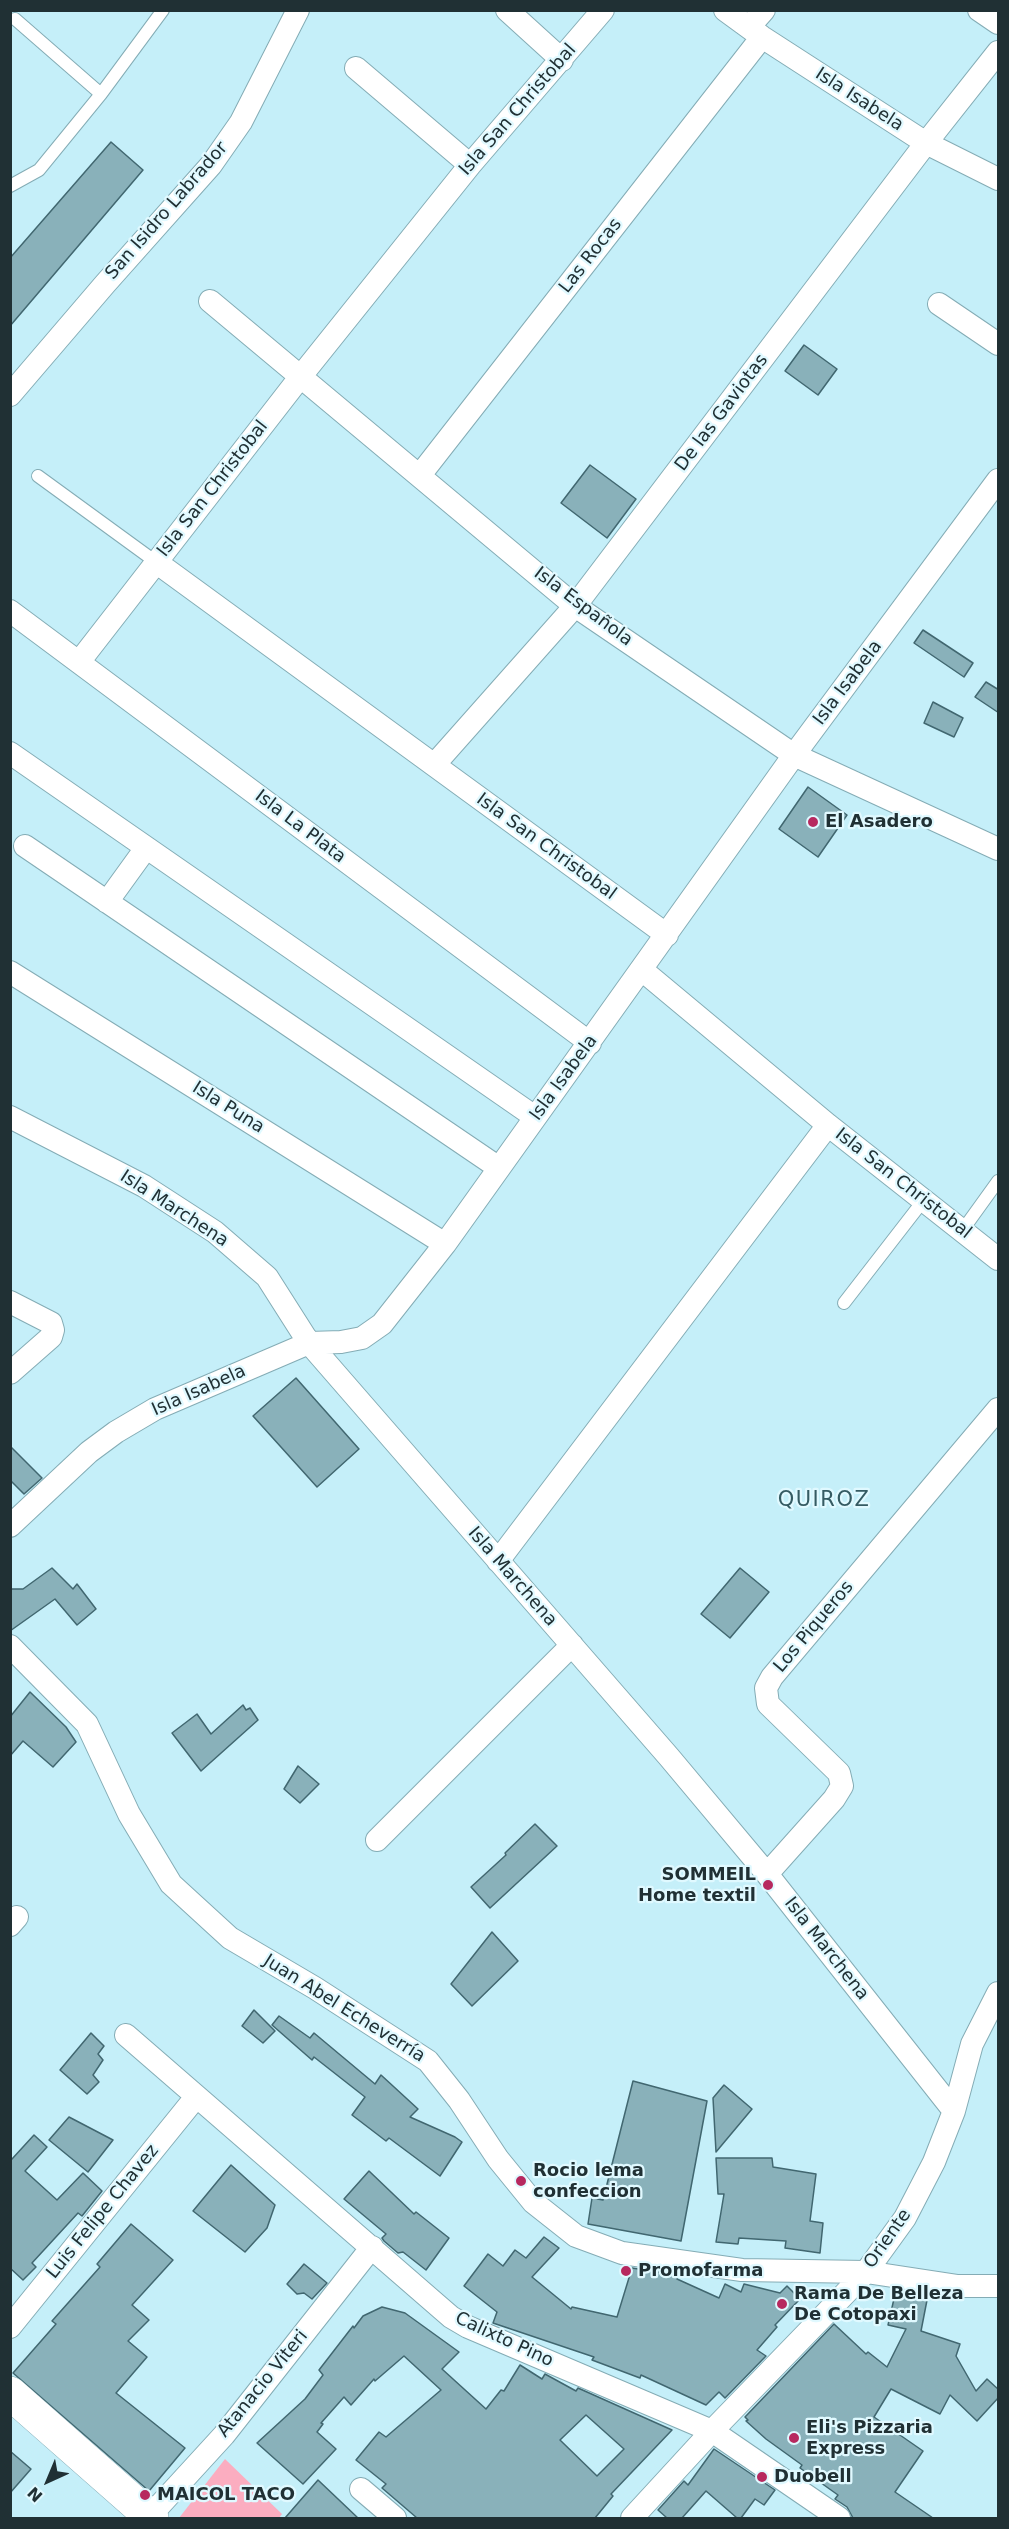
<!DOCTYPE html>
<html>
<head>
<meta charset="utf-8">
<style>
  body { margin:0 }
  #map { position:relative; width:1009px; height:2529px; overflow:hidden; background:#c5eff9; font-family:"DejaVu Sans",sans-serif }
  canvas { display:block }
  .frame { position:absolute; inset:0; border:12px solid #203034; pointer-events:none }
  .north { position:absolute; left:18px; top:2451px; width:60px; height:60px; -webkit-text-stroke:4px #e0f9ff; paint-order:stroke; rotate:224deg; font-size:16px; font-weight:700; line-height:24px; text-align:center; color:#203034 }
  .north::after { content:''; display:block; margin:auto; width:21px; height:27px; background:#203034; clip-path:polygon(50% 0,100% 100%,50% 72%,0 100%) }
</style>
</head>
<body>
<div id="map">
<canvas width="1009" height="2529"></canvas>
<div class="frame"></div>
<div class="north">N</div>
</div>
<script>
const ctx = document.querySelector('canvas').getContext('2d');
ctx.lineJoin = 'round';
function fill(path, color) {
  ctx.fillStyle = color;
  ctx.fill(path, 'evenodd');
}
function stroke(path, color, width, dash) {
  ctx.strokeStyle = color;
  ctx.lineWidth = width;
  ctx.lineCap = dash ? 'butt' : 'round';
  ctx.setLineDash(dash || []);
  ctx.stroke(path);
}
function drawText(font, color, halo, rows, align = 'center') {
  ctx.font = font + ' "DejaVu Sans",sans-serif';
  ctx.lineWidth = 4.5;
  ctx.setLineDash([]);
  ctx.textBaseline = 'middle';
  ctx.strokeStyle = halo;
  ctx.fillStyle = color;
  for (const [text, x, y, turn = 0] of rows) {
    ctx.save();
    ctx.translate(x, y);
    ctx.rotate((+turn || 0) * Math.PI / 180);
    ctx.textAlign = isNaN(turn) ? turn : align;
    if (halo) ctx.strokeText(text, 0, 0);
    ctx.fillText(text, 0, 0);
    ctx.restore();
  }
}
fill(new Path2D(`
  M225 2459 282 2514 279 2518H179Z`), '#fbadc0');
const building = new Path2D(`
  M111 142 143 170 10 326V258Z
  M804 345 837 369 818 395 785 371Z
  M590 465 636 499 607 538 561 503Z
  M923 630 973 663 964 677 914 643Z
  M986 682 999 690V713L975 697Z
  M933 702 963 718 954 737 924 723Z
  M808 787 847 815 818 857 779 829Z
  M296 1378 359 1449 317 1487 253 1416Z
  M10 1446 42 1478 24 1494 10 1480Z
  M52 1568 73 1589 77 1584 96 1609 77 1625 55 1599 10 1631V1589H23Z
  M740 1568 769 1592 730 1638 701 1614Z
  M30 1692 66 1727 76 1742 53 1767 23 1741 10 1756V1717Z
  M243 1705 246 1710 250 1708 258 1720 201 1771 172 1733 197 1714 211 1734Z
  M298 1766 319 1784 300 1803 284 1789Z
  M535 1824 557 1846 490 1908 471 1887 506 1855 505 1853Z
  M492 1932 518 1961 472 2006 451 1984Z
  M254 2010 275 2031 263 2043 242 2026Z
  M279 2016 310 2038 314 2033 375 2084 381 2075 418 2109 410 2117 455 2137 462 2142 440 2176 389 2138 386 2141 352 2115 365 2097 314 2057 312 2060 272 2025Z
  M91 2033 104 2046 98 2054 103 2060 93 2075 99 2082 87 2094 60 2070Z
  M633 2081 707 2101 681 2241 588 2224 592 2198 603 2200Z
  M724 2085 752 2109 716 2152 713 2098Z
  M69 2117 113 2140 88 2172 49 2140Z
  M34 2135 47 2147 25 2171 57 2200 83 2173 102 2191 82 2216 78 2213 32 2263 36 2267 23 2280 10 2268V2158L12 2159Z
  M716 2158H772L773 2167 816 2174 810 2221 823 2223 820 2253 785 2248 786 2241 739 2238 738 2244 716 2242 724 2194H718Z
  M231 2165 275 2205 267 2228 245 2252 193 2211Z
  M369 2171 414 2214 416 2212 449 2238 426 2270 403 2252 398 2253 384 2241 382 2238 386 2234 344 2199Z
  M131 2224 173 2260 132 2305 149 2320 128 2341 147 2357 116 2393 185 2448 149 2491 13 2373 56 2324 52 2321 100 2267 97 2264Z
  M544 2237 559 2248 532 2277 571 2309 572 2307 617 2317 632 2268 678 2275 677 2279 719 2298 725 2284 741 2292 744 2284 780 2293 787 2286 800 2299 775 2325 777 2327 757 2350 766 2356 725 2398 719 2392 706 2405 641 2375 640 2378 592 2360 594 2357 493 2323 497 2312 464 2286 488 2254 503 2266 515 2250 526 2258Z
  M304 2264 327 2283 312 2299 304 2293 297 2294 287 2284Z
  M896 2290 928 2295 921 2331 960 2344 956 2356 976 2391 987 2379 999 2390V2397L977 2421 950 2395 940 2414 891 2389 874 2417 923 2451 895 2492 933 2518H853L847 2507 835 2499 838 2495 800 2468 802 2465 766 2439 746 2421 748 2420 745 2417 834 2324 866 2354 868 2352 887 2367 906 2329 888 2325Z
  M382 2307 405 2313 459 2352 442 2369 486 2409 501 2390 504 2391 520 2365 542 2379 545 2374 576 2391 578 2388 672 2430 611 2494 613 2496 595 2518H417L382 2488 386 2484 356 2460 379 2432 386 2437 441 2390 404 2356 375 2381 374 2379 351 2405 344 2397 321 2423 323 2424 317 2432 336 2449 303 2484 257 2443 305 2399 323 2375 319 2370 353 2326 354 2328 363 2316ZM586 2415 624 2449 597 2476 560 2440Z
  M714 2449 775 2490 764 2505 755 2499 741 2518H737L706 2491 682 2518H667L658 2510 684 2481 688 2485Z
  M10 2451 31 2469 10 2493Z
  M318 2480 358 2518H285Z`);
fill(building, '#89b1ba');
stroke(building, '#416770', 1.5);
const lane = new Path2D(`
  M15 19 101 94
  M10 186 39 170 101 94 163 10
  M38 476 156 562
  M962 1231 998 1181
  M844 1303 923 1201`);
const street = new Path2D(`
  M507 10 562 60
  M725 10 762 37 926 143 998 179
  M979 10 998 23
  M749 27 764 10
  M356 68 470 165
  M210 301 575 606 794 755 998 849
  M939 304 998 344
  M10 395 105 284 211 165 241 122 298 10
  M420 475 762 37
  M156 562 667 935
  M10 611 590 1043
  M79 662 301 376 470 165 603 10
  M10 753 535 1117
  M434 765 575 606 926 143 998 52
  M25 846 499 1168
  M107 902 146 848
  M642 970 828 1125 998 1259
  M10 972 445 1244
  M10 1117 144 1186 215 1232 267 1277 309 1343 669 1757 767 1874 954 2111
  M10 1302 51 1323 53 1330 51 1337 10 1373
  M10 1526 89 1452 116 1432 155 1409 309 1343 341 1342 362 1338 382 1324 445 1244 794 755 998 480
  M498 1561 828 1125
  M10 1646 87 1724 129 1814 171 1884 230 1938 315 1988 428 2061 459 2100 498 2159 533 2202 576 2236 622 2253 742 2270 866 2272 958 2286H998
  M377 1840 572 1645
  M767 1874 834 1799 842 1786 839 1773 768 1704 766 1688 772 1677 998 1409
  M10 1925 17 1917
  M126 2035 451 2317 468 2327 712 2431 839 2518
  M10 2327 196 2097
  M361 2489 395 2518
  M148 2518 224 2435 372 2247
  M632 2518 712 2431 866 2272 905 2218 934 2162 954 2111 972 2044 998 1993`);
const secondary = new Path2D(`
  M10 2393 152 2518`);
stroke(lane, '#84acb5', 14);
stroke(street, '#84acb5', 24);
stroke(secondary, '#84acb5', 34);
stroke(lane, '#fff', 12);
stroke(street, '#fff', 22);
stroke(secondary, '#fff', 33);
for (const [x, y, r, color] of [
  [813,822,6,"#b7295f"],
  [768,1885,6,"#b7295f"],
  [521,2181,6,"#b7295f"],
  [626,2271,6,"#b7295f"],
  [782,2304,6,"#b7295f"],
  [794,2438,6,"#b7295f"],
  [762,2477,6,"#b7295f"],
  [145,2495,6,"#b7295f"]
]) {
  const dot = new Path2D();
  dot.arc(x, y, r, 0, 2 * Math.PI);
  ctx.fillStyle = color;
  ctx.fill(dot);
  stroke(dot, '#e0f9ff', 2);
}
drawText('18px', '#203034', '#e0f9ff', [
  ["Isla Isabela",859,100,33],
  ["Isla San Christobal",518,110,-49],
  ["San Isidro Labrador",167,211,-49],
  ["Las Rocas",591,256,-52],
  ["De las Gaviotas",722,413,-53],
  ["Isla San Christobal",213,489,-52],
  ["Isla Española",583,607,37],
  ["Isla Isabela",848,683,-53],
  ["Isla La Plata",300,827,37],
  ["Isla San Christobal",546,847,36],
  ["Isla Isabela",564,1078,-54],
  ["Isla Puna",228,1108,32],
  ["Isla San Christobal",903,1184,38],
  ["Isla Marchena",174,1209,33],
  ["Isla Isabela",199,1391,-24],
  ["Isla Marchena",512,1577,49],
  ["Los Piqueros",814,1627,-50],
  ["Isla Marchena",826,1949,52],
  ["Juan Abel Echeverría",344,2009,32],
  ["Luis Felipe Chavez",103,2212,-51],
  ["Oriente",888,2239,-55],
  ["Calixto Pino",504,2340,25],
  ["Atanacio Viteri",263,2384,-51]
]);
drawText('bold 18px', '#203034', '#e0f9ff', [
  ["El Asadero",825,822],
  ["SOMMEIL",756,1875,"right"],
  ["Home textil",756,1896,"right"],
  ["Rocio lema",533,2171],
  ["confeccion",533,2192],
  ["Promofarma",638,2271],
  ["Rama De Belleza",794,2294],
  ["De Cotopaxi",794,2315],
  ["Eli's Pizzaria",806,2428],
  ["Express",806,2449],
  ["Duobell",774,2477],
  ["MAICOL TACO",157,2495]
], 'left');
ctx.letterSpacing = '1.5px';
drawText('21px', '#355b63', '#e0f9ff', [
  ["QUIROZ",824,1501]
]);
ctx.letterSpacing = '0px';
</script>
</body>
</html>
